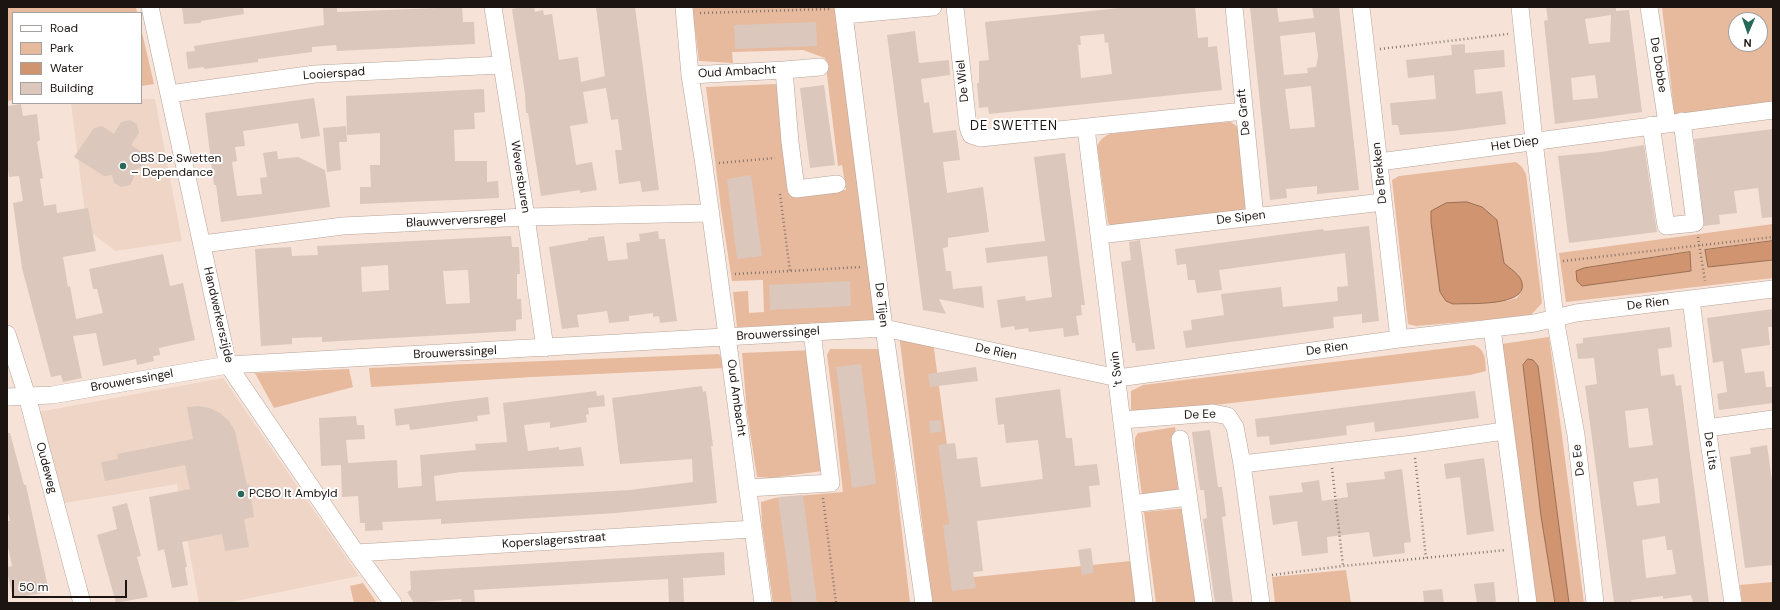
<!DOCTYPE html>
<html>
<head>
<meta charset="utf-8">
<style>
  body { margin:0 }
  #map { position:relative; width:1780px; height:610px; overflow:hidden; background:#f6e2d7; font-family:"DM Sans",sans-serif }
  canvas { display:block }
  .frame { position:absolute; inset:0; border:8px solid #1b1410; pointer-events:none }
  .legend { position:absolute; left:12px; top:12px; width:130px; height:92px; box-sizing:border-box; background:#fff; border:1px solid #a4a19f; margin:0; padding:5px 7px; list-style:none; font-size:12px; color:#1b1410 }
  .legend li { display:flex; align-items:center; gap:8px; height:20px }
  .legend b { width:20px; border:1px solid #a4a19f }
  .north { position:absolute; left:1728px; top:12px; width:40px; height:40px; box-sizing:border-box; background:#fff; border:1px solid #a4a19f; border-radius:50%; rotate:182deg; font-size:11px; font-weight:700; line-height:16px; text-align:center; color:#1b1410 }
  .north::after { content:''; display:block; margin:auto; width:14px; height:18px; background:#286a5a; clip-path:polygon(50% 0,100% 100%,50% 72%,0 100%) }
  .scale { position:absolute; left:12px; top:580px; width:115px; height:18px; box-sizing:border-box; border:2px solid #1b1410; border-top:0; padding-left:5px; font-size:12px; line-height:14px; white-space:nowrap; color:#1b1410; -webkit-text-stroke:3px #fff; paint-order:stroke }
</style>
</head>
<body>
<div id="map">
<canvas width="1780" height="610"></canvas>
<div class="frame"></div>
<ul class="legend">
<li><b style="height:5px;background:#fff"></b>Road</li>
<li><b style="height:11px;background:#e7b99d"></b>Park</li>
<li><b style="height:11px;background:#d09570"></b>Water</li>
<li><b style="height:11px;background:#dbc7bc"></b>Building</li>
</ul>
<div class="north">N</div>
<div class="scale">50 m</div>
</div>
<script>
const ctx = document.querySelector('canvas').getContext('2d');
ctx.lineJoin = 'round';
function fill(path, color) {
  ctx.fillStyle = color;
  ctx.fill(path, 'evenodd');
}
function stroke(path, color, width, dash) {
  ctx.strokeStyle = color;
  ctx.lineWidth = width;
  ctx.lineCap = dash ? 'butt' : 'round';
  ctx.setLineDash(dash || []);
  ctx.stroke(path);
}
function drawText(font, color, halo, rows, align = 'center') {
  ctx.font = font + ' "DM Sans",sans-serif';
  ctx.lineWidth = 4;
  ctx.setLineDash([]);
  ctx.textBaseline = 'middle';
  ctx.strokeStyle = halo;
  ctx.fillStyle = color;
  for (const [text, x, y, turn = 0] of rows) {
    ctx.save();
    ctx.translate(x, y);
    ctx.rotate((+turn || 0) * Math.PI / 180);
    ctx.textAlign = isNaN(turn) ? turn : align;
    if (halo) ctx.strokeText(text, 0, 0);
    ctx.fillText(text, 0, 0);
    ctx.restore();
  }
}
fill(new Path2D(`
  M141 99H155L182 241 115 251 87 229 71 103H141Z
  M223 378 359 576 226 603H199L177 484 59 504 33 413Z`), '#efd5c5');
fill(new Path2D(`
  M7 7H136L137 13H13V100L7 101Z
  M692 7H838L877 321 870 323 737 327 733 292 748 291 749 313 764 312 763 280 732 281 721 209 706 87 777 84 790 195 846 190 842 165 838 166 825 58 803 50 732 52 733 63 699 61Z
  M1662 7H1773V104L1675 119ZM1736 20H1760V44H1736Z
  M141 28 154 84 141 86Z
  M1231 122 1239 128 1246 209 1243 212 1112 227 1108 223 1097 146C1100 140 1104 136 1110 134L1196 124Z
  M1516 162 1522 167 1526 174 1542 303 1530 316 1416 326 1408 324 1392 180 1399 176ZM1467 202 1482 207 1497 220 1504 263 1516 275 1522 291 1517 298 1507 301 1435 248 1431 222V211Z
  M1773 224V241L1705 250 1708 267 1773 260V278L1566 302 1559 253ZM1690 252 1691 271 1583 286 1584 268Z
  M899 334 933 342 965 578 1131 561 1137 603H932Z
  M1549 337 1584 603H1569L1539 372 1538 366 1533 360 1523 365 1541 516 1555 603H1535L1502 344Z
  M1474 345C1486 350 1485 359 1486 371L1470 375 1215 405 1131 411V391L1143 385Z
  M830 349H881L910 603H773L762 525 761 502 775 498 843 492 833 400 827 355Z
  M815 350 822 471 771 478 757 477 747 412 742 353Z
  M719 354 724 362 725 368 532 377 371 387 369 368Z
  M349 369 353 387 274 408 255 373Z
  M1175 427 1184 491 1142 495 1135 446V438L1138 433Z
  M1186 508 1200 603H1156L1144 512Z
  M1346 570 1351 603H1275L1272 577Z
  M1773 582V603H1742L1740 585Z
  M363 583 377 603H354L350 586Z`), '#e7b99d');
const water = new Path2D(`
  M1467 202 1482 207 1497 220 1504 263C1509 268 1521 275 1522 283 1528 307 1467 303 1453 304L1446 301 1440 292 1431 222V211L1446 203Z
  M1773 241V260L1708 267 1705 250Z
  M1690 252 1691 271 1582 286 1577 281 1576 271 1584 268Z
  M1528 359 1533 360 1538 366 1569 603H1555L1541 516 1525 382 1523 365Z`);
fill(water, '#d09570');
stroke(water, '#9a6e53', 1);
fill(new Path2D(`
  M182 7H243L244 14 201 21V23L184 24Z
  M323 7H337V12L462 7 463 22H474L475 44 337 51 336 45 312 47V52L258 59V62L204 69V67L188 69 186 52 195 51 194 46 324 25Z
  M522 7H534L535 12 543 10 544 15 552 14 559 60 578 57 581 82 605 76 596 7H635L659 190 642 192 640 181 619 184 615 150H622L618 119 611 120 606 88 583 92 588 123 570 126 576 165 592 162 597 190 580 193V190L541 196 528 113H526L525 94 512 9Z
  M1129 7H1195L1198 38 1208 37V47L1217 46 1222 90 989 114 988 107 979 108 977 83H979V61L989 60 985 22ZM1104 34 1105 43 1108 42 1112 74 1081 78 1078 45H1081L1080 36Z
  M1250 7H1277L1279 22 1314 18 1312 7H1339L1359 190 1317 194V186L1286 189 1287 198 1270 200ZM1315 32 1318 56 1316 67 1307 68 1308 73 1284 75 1280 36ZM1311 86 1315 127 1290 129 1285 89Z
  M1546 7H1616V11L1629 10 1642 112 1555 124 1544 21 1548 20ZM1611 15 1610 42 1589 44 1585 19ZM1595 75 1598 98 1573 100 1571 78Z
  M816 22 817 46 735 49 734 25Z
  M915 31 919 63 949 60 950 75 921 79 924 103 929 102 933 133 956 130 960 160 943 162 947 193 983 187 989 232 948 238V247L943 248 946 271H951L953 289 982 286 984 308 939 299 946 314 923 310 887 35Z
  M1465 44V53L1504 50 1505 67 1474 70 1476 94 1502 91 1506 124 1453 131 1400 135 1398 125H1392L1390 103 1436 99 1434 75 1408 78 1406 60 1452 55 1451 45Z
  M824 85 835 165 810 168 800 88Z
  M484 89 485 112 474 113 475 129 454 130 455 161H487V182L498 181 499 198 360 204V187H371L370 165H380V133L347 135 346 96Z
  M314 98 320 136 301 139 298 123 243 131 245 146 235 147 237 161 232 162 237 196 262 194 260 178 267 177 263 153 277 151 278 159 298 157 325 170 330 207 221 222 216 185H214L205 113Z
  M21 104 23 116 37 114 40 140 37 142 43 178 40 179 44 206 56 204 57 213 88 208 96 251 63 257 68 287 70 286 76 319 103 313 97 289H93L89 269 163 254 170 286 183 283 195 340 159 348 160 355 153 356 154 361 137 365 136 359 103 366 96 333 73 336 82 378 63 382 61 375 51 377 22 268 13 203 23 201 19 176 9 177 7 163V106Z
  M130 120 137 124 139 133 131 145 143 153 145 161 140 168 133 170 134 178 130 185 121 187 114 183 112 175 104 176 74 157 94 128 102 126 114 134 121 122Z
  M346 126 347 142H339L341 170 327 172 323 128Z
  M1773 129V217L1762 218 1758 188 1734 191 1737 213 1719 215 1720 224 1704 226 1694 139Z
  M1644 145 1657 232 1569 243 1558 156 1601 152Z
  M1065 153 1085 305H1081L1082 315 1076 316 1079 335 1064 337 1063 328 1029 332 1028 328 1015 330 1014 326 1001 328 997 300 1025 296 1026 301 1052 297 1047 256 987 263 985 248 1045 241 1034 157Z
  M751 175 762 256 737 259 727 179Z
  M1369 226 1379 321 1362 323V314L1333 317 1334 328 1186 348 1183 331 1192 330 1191 320 1224 315 1221 294 1281 287 1283 307 1338 301 1337 287 1348 286 1345 253 1219 270 1222 290 1197 293 1195 280H1188L1186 264 1177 265 1175 249 1323 229 1324 231Z
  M658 231 659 239H665L677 321 660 323 659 316 653 317V313L629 316V321L609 323 607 311 577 315 579 327 562 329 549 247 588 240V238L604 236 608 261 628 259 626 243 640 241 639 234Z
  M511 236 512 247H519L520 274H517V299H521L522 319 516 320V331L322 342V337L292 338V344L261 346 255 249 291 247 292 256 318 255 317 246ZM388 265 389 290 362 292 361 267ZM468 270 470 303 446 304 443 271Z
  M1140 240 1155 349 1136 351 1135 343H1132L1121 262 1131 260 1129 242Z
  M850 281 851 306 770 310 769 285Z
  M1773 309V327H1768L1770 345 1741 349 1745 373 1764 371 1766 387H1773V403L1719 410 1717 394 1727 392 1723 361 1713 363 1707 318Z
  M1670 327 1672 347 1658 349 1661 376 1674 374 1676 386 1681 385 1709 603H1693L1691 595 1663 599V596L1631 600 1632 603H1614L1585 386 1597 384 1594 358 1578 359 1576 344 1583 343V338ZM1648 408 1653 445 1629 448 1625 411ZM1658 478 1660 503 1637 506 1633 482ZM1665 536 1667 550H1672L1676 574 1646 578 1642 540Z
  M861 364 876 484 852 488 836 367Z
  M976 367 978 381 930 387 928 374Z
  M702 386 703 392 706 391 713 446H711L717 503 616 513 441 524V519L382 522 383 530 365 531V523H360L358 496 342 497 341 465 321 466 319 418 356 416 357 425H364L365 439 346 440 348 463 397 460 398 488 422 486 420 455 476 450 475 444 507 442 503 403 596 391 597 396 604 395 605 406 588 408 589 414 586 415 587 422 550 428V422L524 425 528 451 559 447V450L581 447 584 466 461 472 434 476 436 501 630 490 693 482 692 459 620 464 612 398Z
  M1060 389 1066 438H1072L1075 466 1097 464 1100 485 1089 486 1091 507 977 521 983 571 973 572 976 588 952 591 943 525 949 524 938 445 955 443 957 459 977 457 981 487 1043 479 1038 440 1006 443 1004 424 998 425 995 398Z
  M1475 391 1479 418 1375 432 1374 422 1346 426 1347 435 1270 445 1269 436 1257 437 1255 419Z
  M488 397 490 414 477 416 478 421 410 430 409 424 396 426 394 409Z
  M198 406 210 408 220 413 229 421 235 431 247 485 249 484 254 517 244 519 249 547 225 551 222 534 182 542 187 567H185L188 585 172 588 164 549 158 551 149 497 190 489 185 465 105 481 101 462 118 459 117 454 193 439 187 407Z
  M941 420 942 432 930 433 929 421Z
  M1210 430 1218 487H1222L1226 516 1222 517 1233 603H1215L1203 519 1207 518 1204 490H1200L1192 432Z
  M7 433H10L24 485H26L49 592 13 598 7 571V567L12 566 7 542V521H10L7 508Z
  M1767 445 1772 481H1773V565L1745 568 1730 457 1751 454 1750 448Z
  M1484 458 1494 531 1467 535 1460 477 1446 479 1444 464Z
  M1402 469 1411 542 1404 543 1405 553 1373 557 1369 532 1327 537 1328 553 1302 556 1297 521 1273 525 1269 496 1303 492 1301 483 1319 480 1322 501 1348 497 1346 483 1385 479 1384 472Z
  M803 495 808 534 817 603H792L778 497Z
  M127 503 141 556 137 557 148 597 116 603 97 535 117 529 112 507Z
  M1091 548 1094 573 1082 575 1078 550Z
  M724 552 725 575 683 578 684 603H669L668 579 474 590 475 603H462L461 599 414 603 407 592 411 590 410 571Z
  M1494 582 1496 603H1477L1474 584Z
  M1442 589 1444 603H1424L1423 591Z`), '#dbc7bc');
const minor = new Path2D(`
  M150 7 228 365 356 553 393 603
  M493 7 526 217 545 348
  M684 7 690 75 704 165 763 603
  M843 7 884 328 924 603
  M955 7 968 127 971 135 980 138 1244 111
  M1234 7 1255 217
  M1361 7 1399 339
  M1520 7 1534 141 1555 318 1576 435 1595 603
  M1649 7 1667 123
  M844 15 933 7
  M784 70 820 67
  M690 75 784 70 790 142 796 189 837 184
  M169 94 315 74 501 65
  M1651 125 1666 226 1695 223 1682 121
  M1086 128 1144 603
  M1379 162 1773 110
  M1099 235 1383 202
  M202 244 343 226 526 217 711 213
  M1691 299 1707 428 1733 603
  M1492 328 1528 603
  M7 334 27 396 82 603
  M7 397 52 395 228 365 884 328 1118 378 1399 339 1535 323 1576 313 1773 289
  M1122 420 1213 413 1228 416 1235 427 1242 464 1261 603
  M1707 428 1773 419
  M1180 439 1204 603
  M1242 464 1413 444 1504 431
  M748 488 831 483 812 332
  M1132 504 1188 497
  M356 553 753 529`);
stroke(minor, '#b7a499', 18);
stroke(new Path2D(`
  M700 13 829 9
  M1380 49 1508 34
  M719 163 775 158
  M780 194 790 271
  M1698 237 1705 281
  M1563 261 1773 237
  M735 274 862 267
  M1415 458 1426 558
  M1332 468 1343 566
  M823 498 836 603
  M1272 575 1343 566 1506 550`), '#83766f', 2.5, [1, 3]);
stroke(minor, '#fff', 17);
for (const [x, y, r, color] of [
  [123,166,4,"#286a5a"],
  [241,494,4,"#286a5a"]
]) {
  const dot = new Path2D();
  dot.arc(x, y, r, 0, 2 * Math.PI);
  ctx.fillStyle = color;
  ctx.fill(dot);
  stroke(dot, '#fff', 1.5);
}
drawText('12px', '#1b1410', '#fff', [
  ["De Dobbe",1658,65,81],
  ["Oud Ambacht",737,72,-3],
  ["Looierspad",334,74,-4],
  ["De Wiel",963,81,-96],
  ["De Graft",1244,112,-96],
  ["Het Diep",1515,144,-8],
  ["De Brekken",1380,173,-96],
  ["Weversburen",520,177,81],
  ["De Sipen",1241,218,-7],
  ["Blauwverversregel",456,221,-3],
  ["De Rien",1648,304,-7],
  ["De Tijen",881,305,83],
  ["Handwerkerszijde",218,315,77],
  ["Brouwerssingel",778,334,-4],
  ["De Rien",1327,349,-8],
  ["De Rien",996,352,12],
  ["Brouwerssingel",455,353,-3],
  ["'t Swin",1117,369,-97],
  ["Brouwerssingel",132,381,-10],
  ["Oud Ambacht",736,398,82],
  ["De Ee",1200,415,-2],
  ["De Lits",1710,451,82],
  ["De Ee",1579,460,-97],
  ["Oudeweg",46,468,75],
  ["Koperslagersstraat",554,541,-4]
]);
drawText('12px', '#1b1410', '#fff', [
  ["OBS De Swetten",131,159],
  ["– Dependance",131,173],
  ["PCBO It Ambyld",249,494]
], 'left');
ctx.letterSpacing = '1px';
drawText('13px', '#1b1410', '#fff', [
  ["DE SWETTEN",1014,127]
]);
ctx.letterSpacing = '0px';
</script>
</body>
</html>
